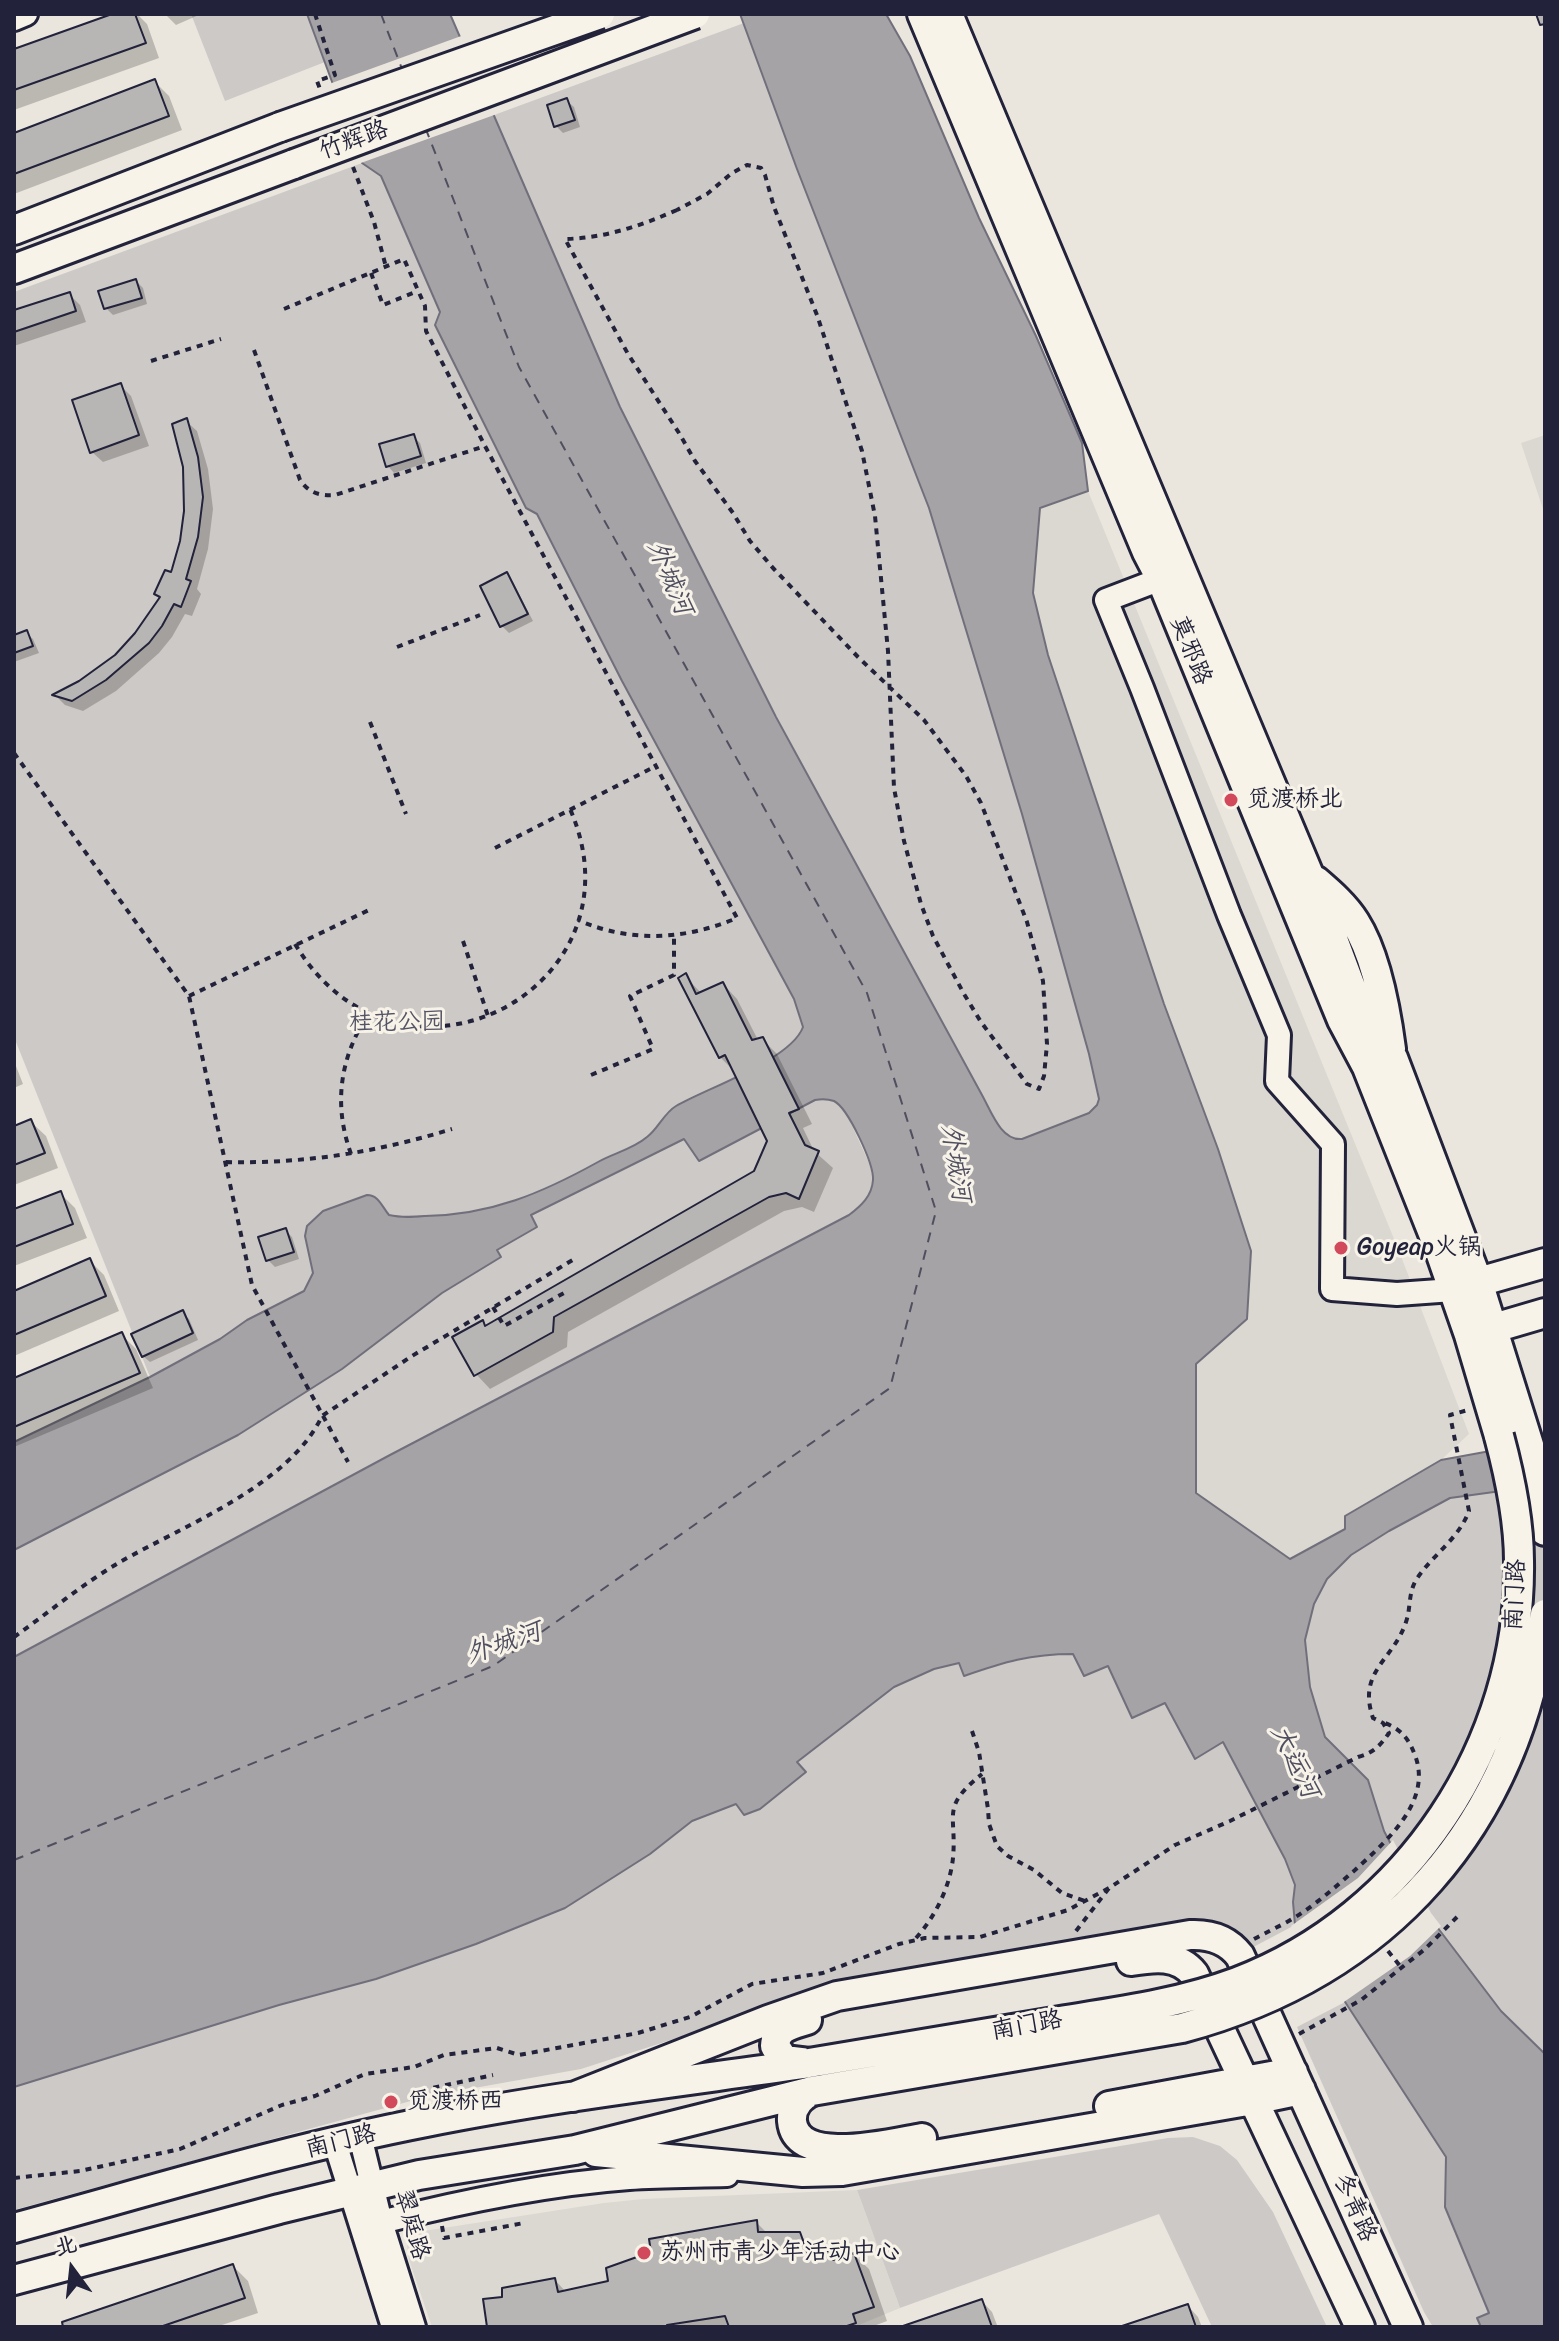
<!DOCTYPE html>
<html>
<head>
<meta charset="utf-8">
<style>
  body { margin:0 }
  #map { position:relative; width:1559px; height:2341px; overflow:hidden; background:#eae6de; font-family:Sriracha,"LXGW WenKai TC",sans-serif }
  canvas { display:block }
  .frame { position:absolute; inset:0; border:16px solid #22223b; pointer-events:none }
  .north { position:absolute; left:32px; top:2229px; width:80px; height:80px; -webkit-text-stroke:6px #f7f3e8; paint-order:stroke; rotate:345deg; font-size:22px; font-weight:700; line-height:32px; text-align:center; color:#22223b }
  .north::after { content:''; display:block; margin:auto; width:28px; height:36px; background:#22223b; clip-path:polygon(50% 0,100% 100%,50% 72%,0 100%) }
</style>
</head>
<body>
<div id="map">
<canvas width="1559" height="2341"></canvas>
<div class="frame"></div>
<div class="north">北</div>
</div>
<script>
const ctx = document.querySelector('canvas').getContext('2d');
ctx.lineJoin = 'round';
function fill(path, color) {
  ctx.fillStyle = color;
  ctx.fill(path, 'evenodd');
}
function stroke(path, color, width, dash) {
  ctx.strokeStyle = color;
  ctx.lineWidth = width;
  ctx.lineCap = dash ? 'butt' : 'round';
  ctx.setLineDash(dash || []);
  ctx.stroke(path);
}
function drawText(font, color, halo, rows, align = 'center') {
  ctx.font = font + ' Sriracha,"LXGW WenKai TC",sans-serif';
  ctx.lineWidth = 6;
  ctx.setLineDash([]);
  ctx.textBaseline = 'middle';
  ctx.strokeStyle = halo;
  ctx.fillStyle = color;
  for (const [text, x, y, turn = 0] of rows) {
    ctx.save();
    ctx.translate(x, y);
    ctx.rotate((+turn || 0) * Math.PI / 180);
    ctx.textAlign = isNaN(turn) ? turn : align;
    if (halo) ctx.strokeText(text, 0, 0);
    ctx.fillText(text, 0, 0);
    ctx.restore();
  }
}
fill(new Path2D(`
  M1545 435V515L1521 443Z
  M1088 491 1399 1251 1469 1434 1441 1460 1345 1516V1529L1290 1559 1196 1493V1363L1247 1319 1251 1251 1218 1149 1164 1004 1048 655 1033 593 1040 508Z
  M857 2190 900 2308 854 2327H432L409 2260 407 2246 413 2236 424 2231 604 2203 643 2199Z`), '#dbd8d2');
fill(new Path2D(`
  M191 14H307L325 62 225 101Z
  M744 23 797 169 929 508 1022 814 1089 1054 1099 1099 1097 1105 1089 1113 1021 1139C1001 1141 991 1110 982 1095 858 868 733 642 621 409 575 313 535 213 494 115Z
  M362 163 381 176 440 312 435 325 526 507 537 513 622 681 794 999 871 1167C877 1189 865 1203 849 1215L390 1455 14 1657V1550L238 1435 268 1416 220 1339 150 1377 14 1037V292Z
  M1545 1485V2054L1501 2011 1428 1915 1384 1831 1368 1780 1325 1737 1310 1687 1305 1640 1314 1604 1327 1579 1351 1555 1389 1531 1450 1498Z
  M1049 1654H1073L1108 1665 1165 1703 1195 1758 1223 1742 1285 1859 1295 1885 1293 1902 1295 1925 1242 1953 1234 1934 773 2007 581 2069 429 2096 14 2210V2087L279 2005 376 1979 476 1944 565 1908 650 1854 692 1821 737 1804 806 1771 796 1762 894 1687 934 1669 959 1663 964 1676 1008 1660Z
  M1345 2002 1446 2157 1445 2207 1489 2313 1477 2318 1481 2327H1433L1424 2312 1297 2027Z
  M1193 2137 1220 2146 1237 2160 1273 2212 1327 2327H1212L1159 2214 900 2308 857 2190 1168 2138Z`), '#cdc9c6');
const water = new Path2D(`
  M307 14H450L620 407 776 717 982 1095C991 1111 1001 1141 1022 1139L1089 1113 1097 1105 1099 1099 1089 1054 1022 814 929 508 797 169 740 14H886L910 56 979 218 1036 336 1082 443 1088 491 1040 508 1033 593 1048 655 1164 1004 1218 1149 1251 1251 1247 1319 1196 1364V1493L1290 1559 1345 1529V1516L1441 1460 1545 1441V1485L1450 1498 1389 1531 1351 1555 1327 1579 1314 1604 1305 1640 1310 1687 1325 1737 1368 1780 1384 1831 1428 1915 1501 2011 1545 2054V2327H1481L1477 2318 1489 2313 1445 2207 1446 2157 1295 1925 1293 1902 1295 1885 1285 1859 1223 1742 1195 1759 1165 1703 1132 1718 1108 1666 1084 1676 1073 1654C1030 1654 1004 1662 964 1676L959 1663 934 1669 894 1687 797 1762 806 1772 760 1809 744 1815 736 1804 692 1821 650 1854 565 1908 476 1944 376 1979 279 2005 14 2087V1657L390 1455 849 1215C861 1206 872 1196 873 1180 874 1164 848 1108 834 1101 828 1099 821 1099 815 1100L699 1161 684 1139 531 1215 537 1227 497 1250 501 1257 442 1293 342 1369 238 1435 14 1550V1442L150 1377 220 1339 247 1320 304 1291 313 1273 305 1236 307 1226 323 1211 367 1195C379 1195 382 1207 389 1215 402 1218 413 1217 425 1216 491 1215 542 1193 598 1162 614 1153 633 1149 647 1137 658 1129 664 1113 676 1106 707 1088 791 1060 803 1027L794 999 622 681 537 514 526 508 435 325 440 312 381 176 362 163Z`);
fill(water, '#a6a3a6');
stroke(water, '#716f7b', 2);
fill(new Path2D(`
  M464 35 497 114 358 164 329 84Z
  M1393 1840 1431 1913 1441 1926 1410 1956 1341 2004 1291 1926 1358 1878Z`), '#eae6de');
fill(new Path2D(`
  M118 14H137L147 24 159 58 14 110V51Z
  M165 14H201L176 25Z
  M155 82 169 96 182 130 14 194V135Z
  M567 101 574 107 580 127 563 133 556 126Z
  M136 281 143 288 147 304 113 315 106 308Z
  M69 294 80 305 86 322 14 346V312Z
  M120 385 131 396 149 446 103 462 92 452Z
  M186 421 197 431 208 469 213 509 208 549 197 589 201 594 192 616 185 614 172 637 159 653 116 691 83 711 65 705 55 695 80 683 116 656 137 635 161 598 157 594 172 575 186 511Z
  M413 436 420 443 426 463 394 473 388 466Z
  M507 575 513 582 533 621 509 633 502 626 482 587Z
  M26 633 33 639 39 653 14 662V637Z
  M685 976 702 994 723 984 737 999 758 1040 762 1039 777 1054 812 1124 803 1128 814 1151 833 1168 814 1212 802 1207 784 1211 568 1332 567 1347 490 1389 476 1374 483 1323 487 1327 755 1173 769 1141 735 1072 720 1057Z
  M14 1061 23 1084 14 1088Z
  M31 1122 46 1136 58 1168 14 1185V1128Z
  M60 1193 75 1208 87 1238 14 1266V1211Z
  M285 1230 292 1237 299 1259 275 1267 268 1260Z
  M90 1261 104 1275 119 1311 14 1356V1293Z
  M182 1313 189 1319 198 1340 150 1362 143 1356Z
  M121 1334 136 1349 153 1388 14 1447V1380Z
  M756 2222 768 2234H799L814 2249 817 2257 831 2252 838 2260 854 2255 869 2269 887 2321 871 2327H490L504 2299 555 2280 566 2292 610 2282Z
  M233 2266 248 2281 258 2313 216 2327H65Z
  M982 2301 992 2312 997 2325 907 2327Z
  M1188 2306 1198 2317 1202 2327H1125Z`), '#0003');
stroke(new Path2D(`
  M381 14 402 69
  M14 1860 493 1666 890 1388 936 1211 867 993 519 367 425 127`), '#504f60', 2, [10, 8]);
const building = new Path2D(`
  M112 14H135L146 43 14 90V49Z
  M1536 14H1545V24L1540 25Z
  M155 79 169 116 14 174V133Z
  M567 98 575 120 554 127 547 105Z
  M136 279 142 298 104 309 98 291Z
  M70 292 76 311 14 332V310Z
  M121 383 139 435 90 453 72 400Z
  M187 418 198 457 203 497 198 537 186 579 191 581 181 607 174 604 162 626 149 643 106 680 72 701 52 695 79 681 115 655 135 633 160 597 154 594 165 570 171 572 172 569 180 541 184 511 183 467 172 424Z
  M414 434 421 456 386 467 379 444Z
  M507 572 528 614 500 627 480 586Z
  M27 630 33 646 14 653V635Z
  M686 973 696 994 723 982 752 1040 763 1037 799 1109 789 1113 805 1145 819 1151 799 1199 786 1193 769 1197 554 1317 553 1332 474 1376 452 1337 483 1320 485 1326 754 1171 767 1141 725 1055 719 1058 678 978Z
  M31 1119 45 1153 14 1165V1126Z
  M61 1191 73 1224 14 1247V1209Z
  M286 1228 294 1252 266 1261 258 1237Z
  M90 1258 106 1296 14 1335V1291Z
  M183 1310 193 1333 142 1357 131 1334Z
  M122 1332 140 1373 14 1427V1378Z
  M757 2220 758 2232H800L809 2257 831 2250 833 2260 854 2253 874 2307 853 2314 856 2323 844 2327H729L725 2316 667 2325 668 2327H487L483 2299 502 2297V2288L555 2278 558 2292 608 2281 606 2268 651 2252 649 2239Z
  M233 2264 245 2298 160 2327H63L62 2322Z
  M982 2299 992 2327H900Z
  M1188 2304 1196 2327H1119Z`);
fill(building, '#b8b6b5');
stroke(building, '#22223b', 2);
const minor = new Path2D(`
  M14 19 26 14
  M1161 579 1106 600 1142 688 1229 915 1279 1035 1277 1081 1333 1144 1332 1289 1397 1294 1453 1290
  M360 2136 381 2222 414 2327
  M335 2143 393 2327
  M381 2222C460 2202 547 2184 629 2178 661 2176 694 2176 727 2175`);
const major = new Path2D(`
  M922 14 1147 552 1161 579 1342 1020 1367 1067 1438 1246 1469 1335 1499 1436
  M948 14 1309 875 1358 1006 1393 1058 1478 1282 1534 1461 1545 1531
  M14 230 280 127
  M14 269 294 164
  M1316 881C1330 893 1345 906 1355 922 1376 955 1386 1011 1391 1049
  M1461 1287 1545 1263
  M1477 1333 1545 1313
  M1131 1961C1154 1957 1178 1954 1194 1974L1360 2327
  M807 2020C791 2025 776 2027 775 2046L784 2060 809 2063
  M812 2091C800 2097 791 2106 792 2121 796 2168 892 2143 922 2138
  M573 2097 768 2020 837 1996 1190 1935C1210 1934 1228 1940 1240 1956L1408 2327
  M1109 2106 1293 2072
  M596 2152 803 2172 842 2171 1253 2100 1301 2090
  M14 2228C150 2191 287 2149 426 2122 551 2097 678 2082 804 2064
  M14 2280 279 2209 419 2175 575 2150 812 2091`);
stroke(minor, '#22223b', 28);
stroke(major, '#22223b', 34);
stroke(new Path2D(`
  M315 14 335 75 317 81 320 89
  M353 167 374 222 386 267
  M677 210C640 226 605 238 565 239L628 354 679 433 695 461 733 513 750 541 773 568 858 657 924 720 966 776 981 803 1027 922 1043 981 1047 1044 1044 1076 1039 1089 1027 1084 981 1022 964 994 933 936 921 904 904 841 894 788 888 651 875 516 862 451 817 315 774 207 765 175 761 168 747 165 732 173 707 194 677 210
  M371 273 383 305 418 291
  M284 309 404 259 425 306 426 331 485 446 737 918C685 940 630 943 578 920
  M254 350 300 480C309 493 320 496 335 495L485 446
  M151 361 221 339
  M397 647 480 615
  M370 722 406 814
  M14 753 189 996 252 1285 348 1462
  M495 848 656 766
  M463 941 488 1016
  M295 944C400 1119 649 988 570 809
  M189 996 369 910
  M591 1075 653 1049 630 996 674 975V936
  M351 1154C333 1104 340 1058 368 1014
  M226 1162C304 1164 378 1152 452 1129
  M493 1307 504 1326 564 1293
  M14 1637C48 1613 84 1583 120 1562 183 1526 290 1485 322 1416L412 1356 576 1258
  M972 1731 979 1752 988 1809 989 1824 997 1846 1008 1856 1034 1870 1062 1893 1085 1901
  M1076 1931 1109 1888 1175 1845 1230 1821 1358 1757C1373 1753 1380 1746 1389 1733L1383 1723 1373 1718C1357 1671 1393 1661 1406 1622 1411 1608 1408 1594 1416 1580 1432 1555 1458 1540 1469 1511L1450 1415 1468 1410
  M916 1938C935 1917 950 1887 953 1858 957 1813 940 1808 982 1774
  M1254 1939C1265 1933 1276 1928 1287 1922 1312 1908 1333 1889 1355 1870 1384 1843 1431 1804 1416 1758 1410 1741 1403 1730 1385 1723
  M1388 1951 1400 1966
  M1299 2034 1361 2000 1425 1949 1457 1917
  M420 2099 418 2091 493 2075
  M14 2178 80 2171 180 2149 282 2105 315 2096 365 2074 414 2067 444 2055 497 2048 519 2055 638 2033 690 2017 752 1984 823 1973 899 1944 925 1938 980 1937 1068 1910 1109 1888
  M442 2226 444 2238 524 2223`), '#22223b', 4, [6, 6]);
stroke(minor, '#f7f3e8', 22);
stroke(major, '#f7f3e8', 28);
const majorBridge = new Path2D(`
  M280 127 600 14
  M294 164 695 14
  M809 2063C890 2050 972 2036 1054 2022 1115 2012 1178 2004 1237 1982 1408 1917 1522 1744 1519 1561 1519 1519 1510 1477 1499 1436
  M812 2091 1182 2028C1387 1973 1518 1826 1545 1614`);
stroke(majorBridge, '#22223b', 34, []);
stroke(majorBridge, '#f7f3e8', 28);
for (const [x, y, r, color] of [
  [1231,800,8,"#d1495b"],
  [1341,1248,8,"#d1495b"],
  [391,2102,8,"#d1495b"],
  [644,2253,8,"#d1495b"]
]) {
  const dot = new Path2D();
  dot.arc(x, y, r, 0, 2 * Math.PI);
  ctx.fillStyle = color;
  ctx.fill(dot);
  stroke(dot, '#f7f3e8', 3);
}
drawText('24px', '#22223b', '#f7f3e8', [
  ["竹辉路",354,141,-20],
  ["莫邪路",1190,651,68],
  ["南门路",1516,1595,-87],
  ["南门路",1027,2026,-10],
  ["南门路",341,2142,-14],
  ["冬青路",1354,2208,66],
  ["翠庭路",411,2225,74]
]);
drawText('24px', '#22223b', '#f7f3e8', [
  ["觅渡桥北",1247,800],
  ["Goyeap火锅",1357,1248],
  ["觅渡桥西",407,2102],
  ["苏州市青少年活动中心",660,2253]
], 'left');
drawText('24px', '#555465', '#f7f3e8', [
  ["桂花公园",397,1023]
]);
drawText('italic 26px', '#504f60', '#f7f3e8', [
  ["外城河",669,578,67],
  ["外城河",955,1163,81],
  ["外城河",504,1644,-19],
  ["大运河",1294,1762,64]
]);
</script>
</body>
</html>
